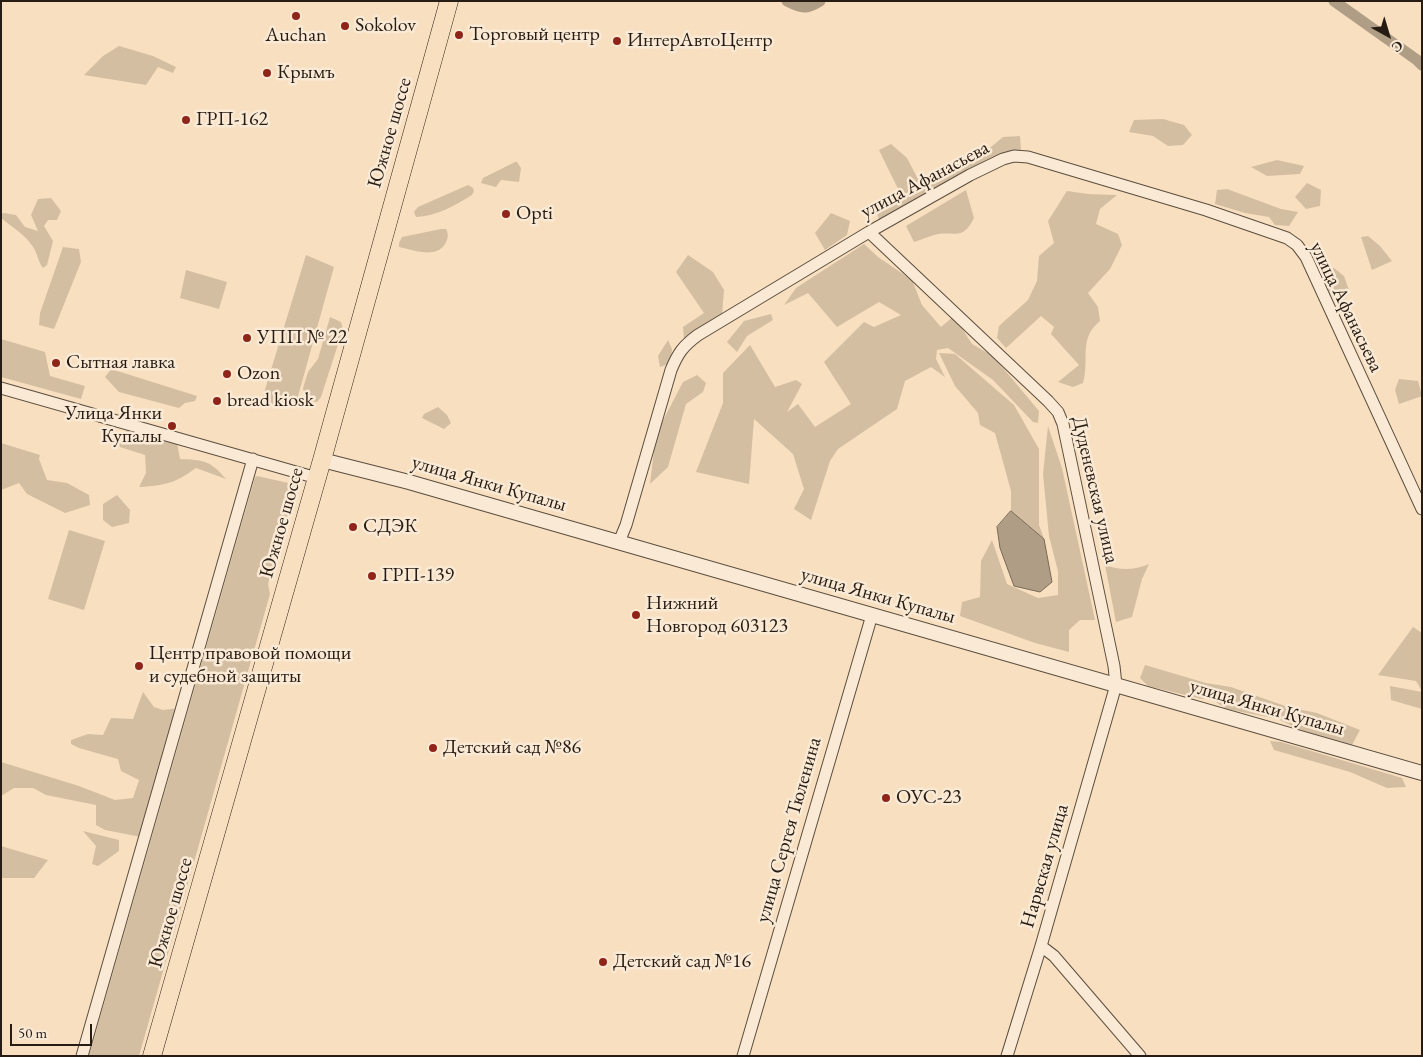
<!DOCTYPE html>
<html>
<head>
<meta charset="utf-8">
<style>
  body { margin:0 }
  #map { position:relative; width:1423px; height:1057px; overflow:hidden; background:#f7dfbf; font-family:"EB Garamond",serif }
  canvas { display:block }
  .frame { position:absolute; inset:0; border:2px solid #271c13; pointer-events:none }
  .north { position:absolute; left:1363px; top:10px; width:50px; height:50px; -webkit-text-stroke:4px #faead5; paint-order:stroke; rotate:141deg; font-size:14px; font-weight:700; line-height:20px; text-align:center; color:#271c13 }
  .north::after { content:''; display:block; margin:auto; width:18px; height:22px; background:#271c13; clip-path:polygon(50% 0,100% 100%,50% 72%,0 100%) }
  .scale { position:absolute; left:10px; top:1024px; width:82px; height:22px; box-sizing:border-box; border:2px solid #271c13; border-top:0; padding-left:6px; font-size:15px; line-height:18px; white-space:nowrap; color:#271c13; -webkit-text-stroke:4px #faead5; paint-order:stroke }
</style>
</head>
<body>
<div id="map">
<canvas width="1423" height="1057"></canvas>
<div class="frame"></div>
<div class="north">С</div>
<div class="scale">50 m</div>
</div>
<script>
const ctx = document.querySelector('canvas').getContext('2d');
ctx.lineJoin = 'round';
function fill(path, color) {
  ctx.fillStyle = color;
  ctx.fill(path, 'evenodd');
}
function stroke(path, color, width, dash) {
  ctx.strokeStyle = color;
  ctx.lineWidth = width;
  ctx.lineCap = dash ? 'butt' : 'round';
  ctx.setLineDash(dash || []);
  ctx.stroke(path);
}
function drawText(font, color, halo, rows, align = 'center') {
  ctx.font = font + ' "EB Garamond",serif';
  ctx.lineWidth = 5;
  ctx.setLineDash([]);
  ctx.textBaseline = 'middle';
  ctx.strokeStyle = halo;
  ctx.fillStyle = color;
  for (const [text, x, y, turn = 0] of rows) {
    ctx.save();
    ctx.translate(x, y);
    ctx.rotate((+turn || 0) * Math.PI / 180);
    ctx.textAlign = isNaN(turn) ? turn : align;
    if (halo) ctx.strokeText(text, 0, 0);
    ctx.fillText(text, 0, 0);
    ctx.restore();
  }
}
fill(new Path2D(`
  M119 46 153 56 176 67 173 73 158 67 146 85 84 75 103 56Z
  M1163 119 1184 125 1192 135 1183 145 1168 146 1153 136 1129 132 1134 120Z
  M1020 136 1021 150 993 160 952 179 918 197 902 209 879 220 876 209 901 195 879 150 891 144 907 158 921 185 949 165 980 156 1003 137Z
  M1277 160 1304 166 1300 174 1267 176 1251 167Z
  M515 162H517L521 168 519 182 501 180 496 187 481 183 483 178Z
  M1307 183 1321 190 1320 206 1306 209 1295 197Z
  M468 185 473 188 474 191 472 195C454 206 437 216 416 217L414 212 418 207Z
  M1227 189 1281 209 1298 212 1289 226 1275 225 1269 217 1245 213 1215 204 1217 190Z
  M966 190 974 218C962 242 954 230 934 235 927 237 921 240 914 242L906 226Z
  M1067 191 1088 194 1117 195 1100 209 1096 224 1118 234 1122 245 1110 269 1088 293 1098 307 1100 321C1078 339 1090 358 1083 383L1073 387 1058 382 1079 365 1051 334 1054 327 1041 316 1006 348 997 338 999 326 1028 300 1037 281 1039 256 1054 243 1048 221Z
  M51 198 61 211 57 220H48L44 226 53 241 47 265 43 268C38 262 38 254 33 247 26 235 12 227 1 218V214L4 213 16 215 25 227 38 231 31 215 38 199Z
  M831 213 850 221 847 235 825 250 815 233Z
  M441 229H446C449 234 448 239 445 244 436 259 413 250 399 247V243L402 237Z
  M1368 236 1380 246 1392 261 1372 270 1361 237Z
  M864 244 878 257 912 280 922 305 941 327 954 316 972 344 993 356 1039 411 1038 423 1033 422 993 380 948 348 937 350 936 359 945 377 931 367 905 381 897 409 838 449 830 461 811 520 794 509 804 489 793 454 754 419 749 484 696 472 723 403V373L750 345 775 387 796 380 802 384 787 412 798 404 815 427 851 404 824 362 864 322 874 327 901 315 879 302 837 327 808 293 784 305 796 288Z
  M63 247 79 249 81 262 54 329 39 325 40 313Z
  M306 255 334 267 295 407 260 406Z
  M688 255 713 272 724 290 722 315 684 339 683 327 704 313 676 272Z
  M1334 268 1344 276 1350 293 1340 304C1330 294 1321 286 1323 271Z
  M186 270 227 282 219 309 180 298Z
  M771 314 773 320 747 336 737 352 727 342 744 321Z
  M330 317 341 322 343 329 321 397 317 402 305 400 303 388 308 372 318 359Z
  M1 339 45 352 50 376 85 386 81 399 1 377Z
  M668 340 672 349 671 363 660 367 658 356Z
  M939 353 955 354 1014 405 1039 449V525L1044 539 1011 511V491L995 433 980 425 978 413 955 386Z
  M111 369 197 396 195 401 185 403 179 408 119 392 105 377Z
  M697 375 706 383 703 392 686 404 668 467 650 484 656 434 683 382Z
  M1399 379 1418 381 1422 396 1399 404 1395 390Z
  M438 407 447 415 451 423 444 429 422 418 424 414Z
  M1048 426 1062 468 1095 620H1080L1069 630V652L1035 643 960 616 962 602 980 597 981 561 992 540 1007 584 1038 598 1058 595V571L1049 536 1043 474Z
  M128 429 177 443 180 459C203 460 210 460 226 479L196 468C174 484 166 485 139 487L146 473 145 455 120 447 118 440Z
  M1 443 40 455 39 459 47 480 67 483 89 495 90 505 65 513 27 494 19 483 1 490Z
  M257 476 293 484 296 488 268 584 270 594 139 1056H89L255 477Z
  M117 495 130 510 129 523 112 527 103 520V504Z
  M69 530 105 541 84 610 48 599Z
  M1149 564 1142 579 1132 617 1116 622 1105 565C1121 571 1134 570 1149 564Z
  M1413 627 1422 633V691L1416 681 1378 675Z
  M1145 665 1206 683 1231 687 1288 707 1317 713 1360 730 1352 745 1321 740 1278 719 1226 709 1209 697 1202 699 1148 686 1140 678Z
  M1390 686 1422 692V709L1391 700Z
  M143 692 154 707 163 710 179 708 141 837 105 830 96 825V805L46 795 33 788H14L1 796V762L79 786 115 800 133 798 139 780 121 771 118 759 79 748 71 744V740L88 734 103 735 111 718 133 719Z
  M1270 741 1281 742 1402 778 1406 787 1387 788 1350 772 1274 750Z
  M83 831 119 840V851L98 866 92 864 96 846Z
  M1 846 48 860 34 878H1Z`), '#d4bea2');
const water = new Path2D(`
  M1011 511 1044 539 1052 582 1040 592 1014 586 1000 548 997 527Z`);
fill(water, '#b09d85');
stroke(water, '#796957', 1);
stroke(new Path2D(`
  M787 1C802 9 807 9 820 1
  M1334 1 1417 60 1422 65`), '#b09d85', 11);
const minor = new Path2D(`
  M869 232 1048 401 1058 412 1063 424 1114 666 1116 685 1041 946 1007 1056
  M1 388 317 478
  M619 542 626 525 671 370C678 353 683 346 698 335L869 232 970 175 1003 159 1014 156 1028 157 1206 210 1287 238 1297 245 1306 257 1422 509
  M1041 946 1054 956 1140 1056
  M82 1056 253 459
  M743 1056 872 615`);
const tertiary = new Path2D(`
  M322 460 409 482 1422 773`);
const primary = new Path2D(`
  M152 1056 322 460 449 1`);
stroke(minor, '#5b4d3e', 13);
stroke(tertiary, '#5b4d3e', 16);
stroke(primary, '#271c13', 19);
stroke(minor, '#faead5', 11);
stroke(tertiary, '#faead5', 14);
stroke(primary, '#f7dfbf', 18);
for (const [x, y, r, color] of [
  [296,16,5,"#8f2418"],
  [345,26,5,"#8f2418"],
  [459,35,5,"#8f2418"],
  [617,41,5,"#8f2418"],
  [267,73,5,"#8f2418"],
  [186,120,5,"#8f2418"],
  [506,214,5,"#8f2418"],
  [247,338,5,"#8f2418"],
  [56,363,5,"#8f2418"],
  [227,374,5,"#8f2418"],
  [217,401,5,"#8f2418"],
  [172,426,5,"#8f2418"],
  [353,527,5,"#8f2418"],
  [372,576,5,"#8f2418"],
  [636,615,5,"#8f2418"],
  [139,666,5,"#8f2418"],
  [433,748,5,"#8f2418"],
  [886,798,5,"#8f2418"],
  [603,962,5,"#8f2418"]
]) {
  const dot = new Path2D();
  dot.arc(x, y, r, 0, 2 * Math.PI);
  ctx.fillStyle = color;
  ctx.fill(dot);
  stroke(dot, '#faead5', 2);
}
drawText('20px', '#271c13', '#faead5', [
  ["Sokolov",355,26],
  ["Торговый центр",469,35],
  ["Auchan",296,36,"center"],
  ["ИнтерАвтоЦентр",627,41],
  ["Крымъ",277,73],
  ["ГРП-162",196,120],
  ["Opti",516,214],
  ["УПП № 22",257,338],
  ["Сытная лавка",66,363],
  ["Ozon",237,374],
  ["bread kiosk",227,401],
  ["Улица Янки",162,414,"right"],
  ["Купалы",162,437,"right"],
  ["СДЭК",363,527],
  ["ГРП-139",382,576],
  ["Нижний",646,604],
  ["Новгород 603123",646,627],
  ["Центр правовой помощи",149,654],
  ["и судебной защиты",149,677],
  ["Детский сад №86",443,748],
  ["ОУС-23",896,798],
  ["Детский сад №16",613,962]
], 'left');
drawText('20px', '#271c13', '#faead5', [
  ["Южное шоссе",390,133,-74],
  ["улица Афанасьева",925,180,-28],
  ["улица Афанасьева",1346,307,64],
  ["улица Янки Купалы",489,484,16],
  ["Дуденевская улица",1095,490,77],
  ["Южное шоссе",282,523,-74],
  ["улица Янки Купалы",878,596,16],
  ["улица Янки Купалы",1267,708,16],
  ["улица Сергея Тюленина",789,830,-74],
  ["Нарвская улица",1045,866,-74],
  ["Южное шоссе",171,913,-74]
]);
</script>
</body>
</html>
